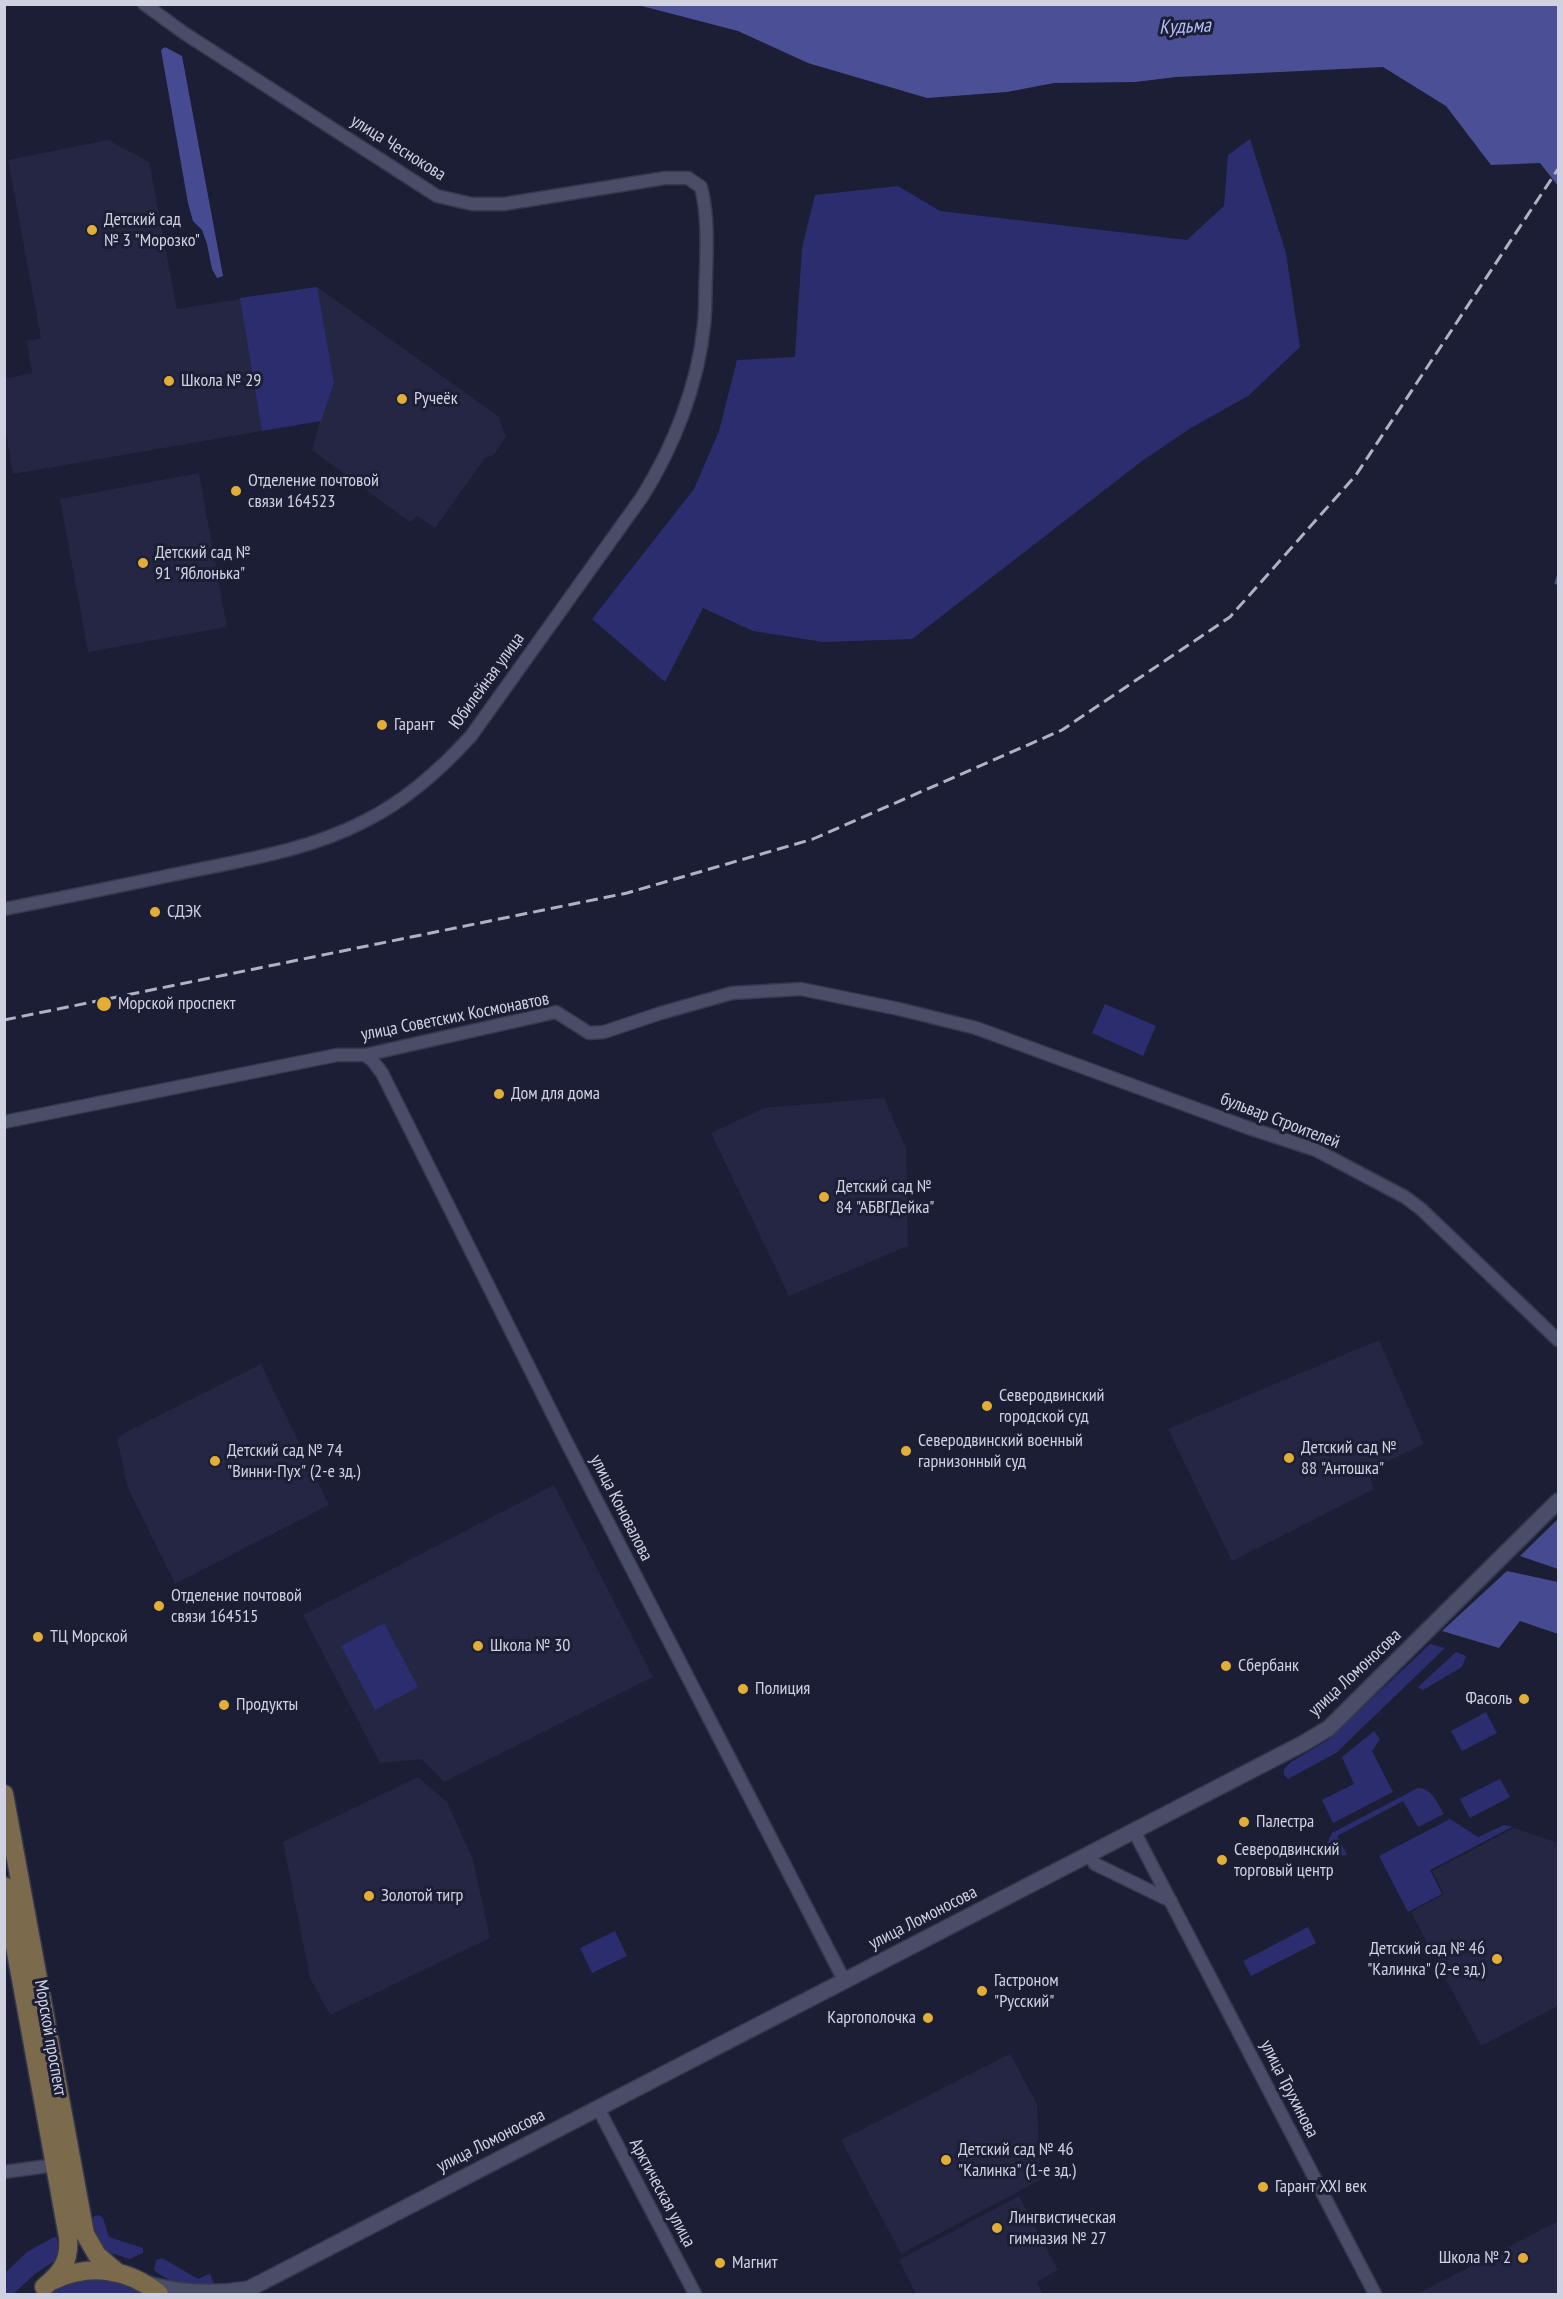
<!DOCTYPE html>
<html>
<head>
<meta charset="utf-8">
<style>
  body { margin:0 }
  #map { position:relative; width:1563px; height:2299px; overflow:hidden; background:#1c1e35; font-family:"PT Sans Narrow",sans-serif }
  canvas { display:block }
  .frame { position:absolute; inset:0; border:6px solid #d0d2e2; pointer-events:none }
</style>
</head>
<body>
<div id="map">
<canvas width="1563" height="2299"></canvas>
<div class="frame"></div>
</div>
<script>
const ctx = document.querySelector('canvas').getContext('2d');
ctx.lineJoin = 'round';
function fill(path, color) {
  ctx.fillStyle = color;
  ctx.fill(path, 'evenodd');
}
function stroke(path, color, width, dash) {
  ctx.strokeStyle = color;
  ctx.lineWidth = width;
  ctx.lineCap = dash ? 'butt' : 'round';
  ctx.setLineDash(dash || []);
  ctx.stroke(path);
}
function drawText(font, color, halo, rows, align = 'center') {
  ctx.font = font + ' "PT Sans Narrow",sans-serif';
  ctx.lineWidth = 6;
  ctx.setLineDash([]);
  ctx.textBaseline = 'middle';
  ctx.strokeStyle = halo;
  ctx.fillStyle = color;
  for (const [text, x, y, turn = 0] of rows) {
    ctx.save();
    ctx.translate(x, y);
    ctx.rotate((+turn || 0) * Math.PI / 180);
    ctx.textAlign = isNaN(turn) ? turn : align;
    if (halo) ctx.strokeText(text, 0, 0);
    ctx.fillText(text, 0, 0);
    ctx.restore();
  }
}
fill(new Path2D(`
  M108 140 149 162 177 309 317 287 498 416 506 436 494 455 485 458 435 528 417 516 410 522 312 450 320 421 13 474 5 427 4 379 32 373 27 341 41 338 8 160Z
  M199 473 227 627 88 652 60 499Z
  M884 1098 906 1148 908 1246 789 1296 711 1133 764 1108Z
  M1379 1340 1424 1444 1368 1471 1374 1489 1232 1561 1168 1429Z
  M261 1364 329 1505 175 1584 127 1486 117 1437Z
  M554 1485 653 1677 444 1782 421 1759 380 1763 303 1615Z
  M418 1777 447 1802 473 1860 490 1938 330 2015 310 1978 283 1842Z
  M1514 1828 1558 1843V2006L1481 2046 1411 1912 1444 1894 1432 1871Z
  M1010 2054 1037 2104 1040 2180 901 2254 841 2140Z
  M1019 2196 1058 2270 1037 2282 1043 2294H916L899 2260Z
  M1558 2221V2294H1417Z`), '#242643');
fill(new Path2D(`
  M1250 139 1286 253 1300 347 1248 396 1189 429 1142 461 912 639 823 642 753 631 703 608 665 682 592 619 694 489 719 431 737 360 795 357 802 248 815 195 898 186 940 211 1187 240 1224 206 1228 155Z
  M317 287 334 383 321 421 262 431 240 298Z
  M1105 1004 1156 1026 1143 1056 1092 1033Z
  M384 1623 418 1687 375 1710 341 1646Z
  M1430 1644 1445 1648 1336 1753 1288 1779 1284 1775V1769L1291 1762 1328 1740Z
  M1456 1652 1466 1656 1462 1667 1423 1690 1418 1687Z
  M1486 1712 1497 1733 1462 1751 1451 1731Z
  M1374 1731 1380 1739 1372 1751 1393 1792 1333 1823 1322 1800 1354 1784 1342 1757Z
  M1500 1779 1510 1797 1470 1818 1460 1799Z
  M1418 1788C1432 1788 1437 1803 1444 1814L1418 1827 1403 1801 1337 1836 1347 1855C1335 1857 1330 1852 1328 1841L1332 1833Z
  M1450 1819 1478 1837 1504 1825 1512 1827 1430 1870 1442 1894 1408 1912 1379 1856Z
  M1308 1927 1316 1943 1251 1976 1243 1961Z
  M615 1931 627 1956 592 1973 580 1948Z
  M99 2215 103 2218 109 2237 143 2248V2253L130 2259 101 2250 89 2220 95 2216Z
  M54 2237 57 2238 58 2250 54 2261 35 2274 13 2294H5V2273L27 2252Z
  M162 2258 198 2279 210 2274 214 2284C195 2290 169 2283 154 2270L156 2260Z
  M106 2278 129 2285 145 2294H46C65 2282 83 2279 106 2278Z`), '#2c2d6e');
fill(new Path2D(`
  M165 47 182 56 223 276 217 278 212 269 207 244 202 230 193 221 188 203 161 50Z
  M1558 1519V1569L1520 1556Z
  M1507 1571 1558 1582V1634L1520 1621 1499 1648 1442 1631Z`), '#464a90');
fill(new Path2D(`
  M638 5H1558V186L1540 163 1491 165 1446 106 1383 67 1176 77 1135 82 1054 83 1007 92 927 98 808 63 738 31Z`), '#4b4f96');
stroke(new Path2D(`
  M1556 583 1558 577`), '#4b4f96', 3);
const minor = new Path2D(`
  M4 909C67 897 129 884 191 871 251 859 311 849 365 821 405 801 442 768 471 736L642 497C674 446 698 385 704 325 706 308 705 291 706 274 707 244 708 215 701 187L688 178H665L504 204H472L437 196 184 33 144 4
  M365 1055 372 1060 382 1073 566 1441 844 1980
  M4 1122 337 1055H365L556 1012 589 1033 604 1032 661 1013 732 993 801 989 899 1009 976 1028 1246 1127 1316 1150 1405 1197 1421 1209 1558 1340
  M1134 1831 1375 2294
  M1089 1855 1095 1864 1171 1901
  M598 2108 695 2294
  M4 2172 55 2165`);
const tertiary = new Path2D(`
  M147 2284C181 2293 213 2295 248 2289
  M239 2294 1304 1743 1329 1728 1558 1501`);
const primary = new Path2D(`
  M4 1794 85 2234 97 2255 117 2272
  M4 1886 68 2237C70 2261 62 2272 44 2287
  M54 2280C90 2263 129 2269 159 2294`);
stroke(minor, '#37384c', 15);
stroke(tertiary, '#37384c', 18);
stroke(primary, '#37384c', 21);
stroke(minor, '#494d68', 12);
stroke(tertiary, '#494d68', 15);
stroke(primary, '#7c6a4c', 18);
stroke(new Path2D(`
  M4 1020 627 893 813 839 1062 730 1230 617 1356 475 1558 169`), '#b0b2c3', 3, [12, 6]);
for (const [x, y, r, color] of [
  [92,230,6,"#e3ae35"],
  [169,381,6,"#e3ae35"],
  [402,399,6,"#e3ae35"],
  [236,491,6,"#e3ae35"],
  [143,563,6,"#e3ae35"],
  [382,725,6,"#e3ae35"],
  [155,912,6,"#e3ae35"],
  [104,1004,8,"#e3ae35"],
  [499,1094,6,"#e3ae35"],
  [824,1197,6,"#e3ae35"],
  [987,1406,6,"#e3ae35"],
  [906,1451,6,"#e3ae35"],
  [1289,1458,6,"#e3ae35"],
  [215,1461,6,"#e3ae35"],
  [159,1606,6,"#e3ae35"],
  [38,1637,6,"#e3ae35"],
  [478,1646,6,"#e3ae35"],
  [1226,1666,6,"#e3ae35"],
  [743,1689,6,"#e3ae35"],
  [1524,1699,6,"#e3ae35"],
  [224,1705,6,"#e3ae35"],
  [1244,1822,6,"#e3ae35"],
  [1222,1860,6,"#e3ae35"],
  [369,1896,6,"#e3ae35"],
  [1497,1959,6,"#e3ae35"],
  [982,1991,6,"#e3ae35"],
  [928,2018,6,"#e3ae35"],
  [946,2160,6,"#e3ae35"],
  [1263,2187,6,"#e3ae35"],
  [997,2228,6,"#e3ae35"],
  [1523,2258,6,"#e3ae35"],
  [720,2263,6,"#e3ae35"]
]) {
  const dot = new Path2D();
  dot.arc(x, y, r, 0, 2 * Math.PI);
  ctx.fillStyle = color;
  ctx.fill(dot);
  stroke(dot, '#1c1e35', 2);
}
drawText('18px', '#d0d2e2', '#1c1e35', [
  ["улица Чеснокова",398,148,32],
  ["Юбилейная улица",487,681,-54],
  ["улица Советских Космонавтов",455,1017,-11],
  ["бульвар Строителей",1280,1121,21],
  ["улица Коновалова",621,1508,63],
  ["улица Ломоносова",1355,1673,-43],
  ["улица Ломоносова",923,1918,-27],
  ["Морской проспект",50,2038,80],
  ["улица Трухинова",1289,2089,63],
  ["улица Ломоносова",491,2141,-27],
  ["Арктическая улица",662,2193,62]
]);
drawText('18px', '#d0d2e2', '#1c1e35', [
  ["Детский сад",104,220],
  ["№ 3 \"Морозко\"",104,241],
  ["Школа № 29",181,381],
  ["Ручеёк",414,399],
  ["Отделение почтовой",248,481],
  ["связи 164523",248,502],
  ["Детский сад №",155,553],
  ["91 \"Яблонька\"",155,574],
  ["Гарант",394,725],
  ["СДЭК",167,912],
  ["Морской проспект",118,1004],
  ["Дом для дома",511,1094],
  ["Детский сад №",836,1187],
  ["84 \"АБВГДейка\"",836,1208],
  ["Северодвинский",999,1396],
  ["городской суд",999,1417],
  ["Северодвинский военный",918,1441],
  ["гарнизонный суд",918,1462],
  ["Детский сад №",1301,1448],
  ["88 \"Антошка\"",1301,1469],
  ["Детский сад № 74",227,1451],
  ["\"Винни-Пух\" (2-е зд.)",227,1472],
  ["Отделение почтовой",171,1596],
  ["связи 164515",171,1617],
  ["ТЦ Морской",50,1637],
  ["Школа № 30",490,1646],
  ["Сбербанк",1238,1666],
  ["Полиция",755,1689],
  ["Фасоль",1512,1699,"right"],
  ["Продукты",236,1705],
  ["Палестра",1256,1822],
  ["Северодвинский",1234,1850],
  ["торговый центр",1234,1871],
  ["Золотой тигр",381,1896],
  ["Детский сад № 46",1485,1949,"right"],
  ["\"Калинка\" (2-е зд.)",1485,1970,"right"],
  ["Гастроном",994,1981],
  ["\"Русский\"",994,2002],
  ["Каргополочка",916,2018,"right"],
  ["Детский сад № 46",958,2150],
  ["\"Калинка\" (1-е зд.)",958,2171],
  ["Гарант XXI век",1275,2187],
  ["Лингвистическая",1009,2218],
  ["гимназия № 27",1009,2239],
  ["Школа № 2",1511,2258,"right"],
  ["Магнит",732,2263]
], 'left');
drawText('italic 20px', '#b4bdf9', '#1c1e35', [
  ["Кудьма",1185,27,-2]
]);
</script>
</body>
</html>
